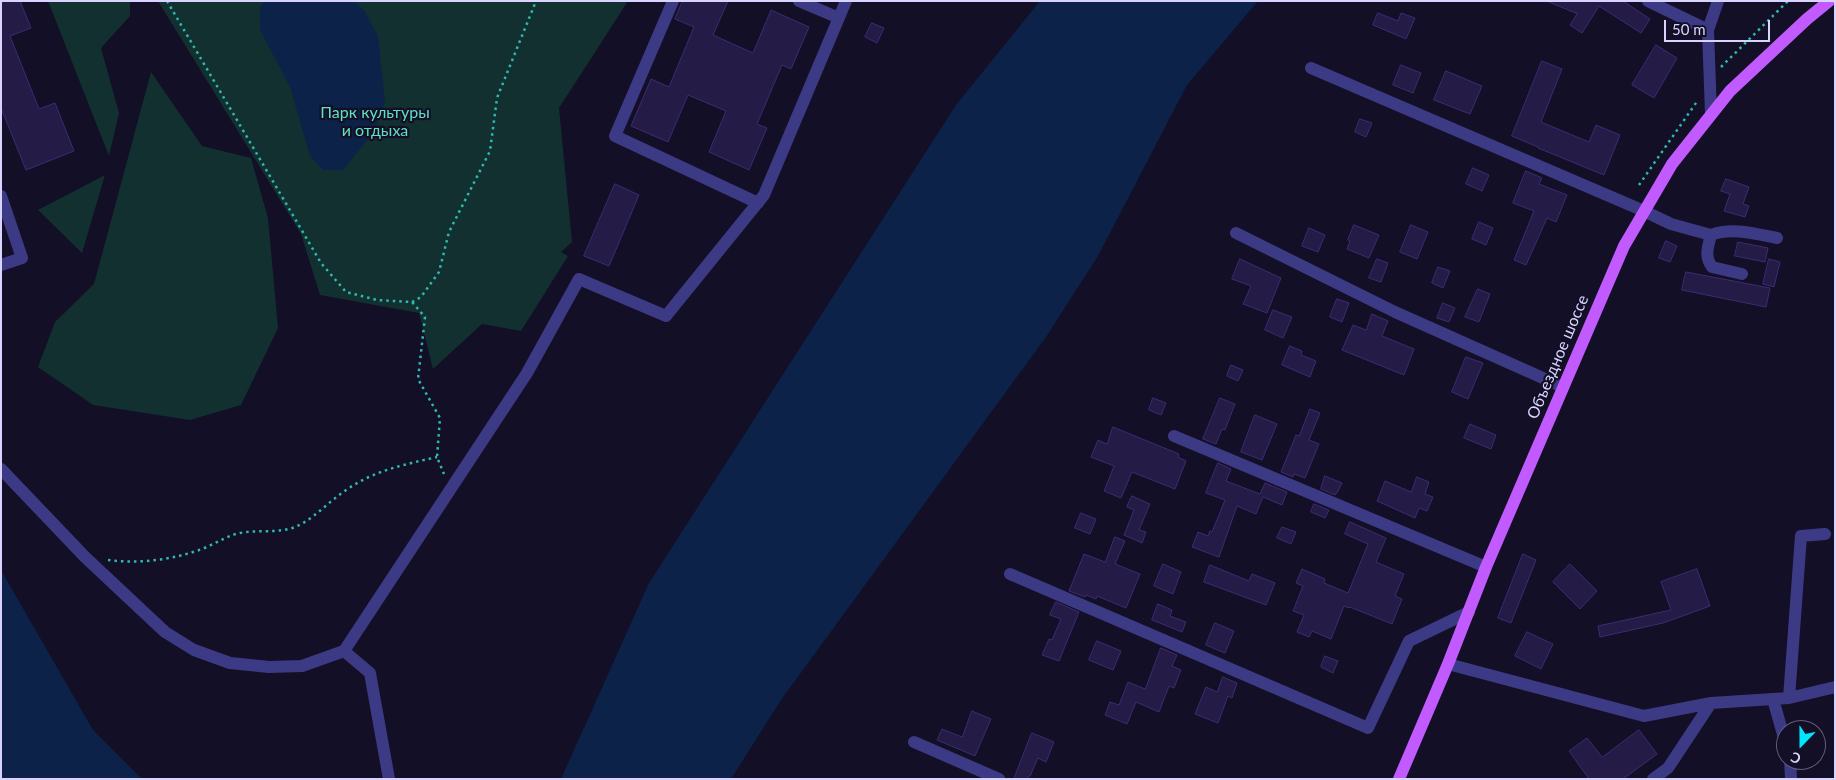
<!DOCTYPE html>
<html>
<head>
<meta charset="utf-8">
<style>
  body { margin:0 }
  #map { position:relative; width:1836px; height:780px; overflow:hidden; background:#130f26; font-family:Lato,sans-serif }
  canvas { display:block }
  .frame { position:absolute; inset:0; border:2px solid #d9d4ff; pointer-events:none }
  .north { position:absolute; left:1776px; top:720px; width:50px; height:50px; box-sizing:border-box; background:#130f26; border:1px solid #625e7d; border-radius:50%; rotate:202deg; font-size:14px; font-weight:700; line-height:20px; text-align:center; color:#d9d4ff }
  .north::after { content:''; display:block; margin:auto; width:18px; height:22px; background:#00e5ff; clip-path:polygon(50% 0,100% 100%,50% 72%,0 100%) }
  .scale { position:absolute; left:1664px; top:20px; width:106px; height:22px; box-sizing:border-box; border:2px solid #d9d4ff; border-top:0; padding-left:6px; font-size:15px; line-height:18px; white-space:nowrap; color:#d9d4ff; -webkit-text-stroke:4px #130f26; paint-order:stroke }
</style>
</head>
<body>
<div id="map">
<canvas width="1836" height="780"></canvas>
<div class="frame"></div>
<div class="north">С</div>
<div class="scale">50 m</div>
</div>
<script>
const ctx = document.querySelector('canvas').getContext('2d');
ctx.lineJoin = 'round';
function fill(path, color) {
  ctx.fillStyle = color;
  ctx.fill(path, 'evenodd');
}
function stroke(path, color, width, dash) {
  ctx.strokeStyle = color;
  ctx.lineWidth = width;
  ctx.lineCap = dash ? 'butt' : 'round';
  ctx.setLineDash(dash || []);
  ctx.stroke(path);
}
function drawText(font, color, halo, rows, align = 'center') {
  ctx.font = font + ' Lato,sans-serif';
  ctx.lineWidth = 4.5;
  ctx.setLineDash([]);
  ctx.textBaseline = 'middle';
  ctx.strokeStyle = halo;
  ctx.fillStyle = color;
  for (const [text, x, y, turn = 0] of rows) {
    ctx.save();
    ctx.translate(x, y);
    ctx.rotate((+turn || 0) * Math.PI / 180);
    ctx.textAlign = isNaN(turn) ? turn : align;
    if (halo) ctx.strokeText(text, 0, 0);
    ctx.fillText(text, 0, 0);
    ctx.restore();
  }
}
fill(new Path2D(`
  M48 1H130V16L101 48 119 113 109 156Z
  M158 1H628L559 108 572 242 561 252 568 256 521 331 482 324 433 369 419 313 320 295 301 234Z
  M151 72 202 146 251 158 268 218 278 328 241 405 190 420 93 405 38 367 55 322 94 284Z
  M105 175 82 253 38 210Z`), '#12302f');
fill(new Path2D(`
  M264 1H354L364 10 378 36 385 101 374 132 343 170H323L310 156 290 87 260 30V7Z
  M1040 1H1258L1187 85 1098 256 1046 337 781 700 731 779H561L649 583 956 105Z
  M1 570 93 730 142 779H1Z`), '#0c2248');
const building = new Path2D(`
  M1 1H20L31 28 10 36 39 109 55 103 74 151 26 170 1 108Z
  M683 1H728L713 35 753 53 771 10 809 27 791 69 782 65 757 124 767 128 749 170 709 152 726 111 688 95 668 142 631 126 651 79 669 87 694 27 675 19Z
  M1547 1H1623L1650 19 1641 33 1599 6 1582 33 1570 25 1577 14Z
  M1378 13 1398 21 1401 13 1415 18 1406 39 1373 25Z
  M872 23 884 28 877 43 865 37Z
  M1656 45 1677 58 1654 98 1632 85Z
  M1542 61 1562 69 1541 122 1589 142 1596 125 1620 135 1604 175 1538 148V147L1512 136Z
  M1401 65 1421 73 1413 93 1393 85Z
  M1446 71 1482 86 1470 114 1434 100Z
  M1360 119 1372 123 1366 137 1355 132Z
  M1473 168 1489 175 1482 191 1466 184Z
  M1526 171 1542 178 1539 184 1567 195 1556 222 1547 218 1526 265 1514 260 1534 211 1513 203Z
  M1726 179 1749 187 1743 204 1749 206 1745 217 1724 211 1730 194 1721 191Z
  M615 184 639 195 609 266 584 256Z
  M1479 222 1493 228 1486 245 1472 239Z
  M1354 225 1379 235 1369 258 1347 249 1350 241 1348 240Z
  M1411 225 1428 232 1417 259 1400 252Z
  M1309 228 1325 235 1318 252 1302 246Z
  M1666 241 1677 246 1670 262 1659 258Z
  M1738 242 1768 248 1765 262 1735 256Z
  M1240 259 1281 278 1267 313 1243 304 1251 286 1232 279Z
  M1377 259 1388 263 1381 282 1369 278Z
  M1769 259 1780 262 1774 287 1763 284Z
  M1438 267 1450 271 1443 288 1432 283Z
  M1686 272 1770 288 1766 307 1682 290Z
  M1478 289 1490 294 1479 322 1465 317Z
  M1337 299 1349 303 1342 322 1330 317Z
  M1443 303 1455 308 1449 322 1437 318Z
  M1273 310 1292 317 1283 338 1265 330Z
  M1372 314 1388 321 1382 336 1414 349 1404 375 1342 350 1353 325 1366 330Z
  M1290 346 1302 351 1301 355 1316 361 1310 377 1282 365Z
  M1466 357 1483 363 1468 399 1452 392Z
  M1231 365 1243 370 1238 381 1227 376Z
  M1153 398 1166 403 1161 415 1149 410Z
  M1220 398 1235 404 1225 430 1222 429 1216 444 1203 439Z
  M1310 409 1320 413 1309 440 1319 444 1305 478 1294 474 1293 477 1281 472 1296 435 1299 436Z
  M1255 415 1277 424 1262 460 1241 452Z
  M1470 424 1496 435 1491 449 1464 438Z
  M1113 427 1179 454 1178 457 1186 461 1175 489 1132 472 1121 498 1104 491 1114 466 1091 457 1098 440 1107 444Z
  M1218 463 1231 469 1226 481 1260 494 1265 483 1287 492 1282 505 1263 497 1256 514 1237 506 1219 557 1192 547 1198 532 1208 536 1210 531 1212 532 1225 500 1206 493Z
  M1325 476 1342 483 1337 493H1336L1335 495 1321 489Z
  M1417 477 1429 482 1425 494 1433 497 1427 511 1419 508 1415 518 1377 501 1385 481 1411 492Z
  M1132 496 1150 504 1139 530 1146 532 1142 543 1124 535 1134 510 1127 507Z
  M1314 504 1329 510 1325 518 1311 512Z
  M1081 513 1096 519 1090 534 1075 528Z
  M1350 522 1386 538 1376 562 1404 574 1395 596 1402 599 1392 624 1350 607 1349 608 1344 606 1331 639 1312 631 1309 637 1297 632 1304 615 1293 611 1303 586 1296 583 1302 569 1325 579 1324 583 1348 593 1368 544 1345 534Z
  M1282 527 1296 532 1291 544 1277 538Z
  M1115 537 1125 541 1115 564 1140 574 1126 608 1097 596 1096 599 1086 595 1085 597 1069 591 1084 554 1105 562Z
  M1523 554 1536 560 1511 623 1498 618Z
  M1163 564 1181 572 1173 594 1154 586Z
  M1570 564 1597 591 1580 609 1553 582Z
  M1210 565 1249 581 1252 574 1275 583 1266 605 1204 582Z
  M1697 569 1710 606 1663 623 1600 637 1598 626 1671 610 1661 582Z
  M1056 602 1079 612 1059 661 1042 655 1049 639 1052 640 1061 619 1050 615Z
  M1158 604 1172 610 1170 616 1186 622 1182 632 1152 620Z
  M1215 623 1234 631 1225 653 1206 645Z
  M1527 632 1553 644 1541 669 1515 656Z
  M1097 641 1121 651 1113 670 1089 660Z
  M1161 648 1177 655 1172 666 1181 670 1174 688 1169 686 1159 712 1136 702 1127 724 1105 715 1110 702 1119 705 1128 682 1145 689Z
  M1325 656 1338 661 1333 673 1321 667Z
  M1223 677 1237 683 1232 698 1228 696 1218 723 1195 714 1206 687 1217 692Z
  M972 711 991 719 975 756 937 740 942 729 962 737Z
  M1639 730 1657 754 1623 779H1589L1569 751 1587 738 1602 757Z
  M1032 733 1054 742 1046 762 1038 758 1030 776H1029L1027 779H1014Z`);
fill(building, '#241b47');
stroke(building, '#3b2d73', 1);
stroke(new Path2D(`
  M167 1 321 263 346 292 377 300 412 302 425 317 418 379 440 418 437 457 444 474
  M1721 67 1788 1
  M1639 185 1698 100
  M412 302 421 297 439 272 449 232 490 151 497 98 536 1
  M108 560C139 564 172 560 202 549 215 544 226 536 240 533 262 529 284 535 303 523 317 515 329 502 342 493 371 471 403 465 437 457`), '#2fb8b0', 2.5, [2.5, 4]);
stroke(new Path2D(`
  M673 1 615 136 758 203
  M799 1 839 18
  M1648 1 1708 30 1711 114
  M1708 30 1718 1
  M1311 68 1644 211 1671 224 1711 235
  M1 196 22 258 1 265
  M1236 233 1395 312 1563 387
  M1742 274 1712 267C1704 256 1708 247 1711 235 1732 227 1756 234 1777 238
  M1174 436 1486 567
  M1 469 85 557 165 632 194 650 230 663 269 667 302 666 344 651 370 673 389 779
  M1010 574 1368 728 1409 641 1469 612
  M344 651 527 373 579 279 666 316 764 195 846 1
  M1448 664 1644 716 1711 703 1789 698 1835 687
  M1789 698 1801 536 1825 534
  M1773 699 1786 745
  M914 742 999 779
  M1790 760 1791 779
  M1653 779 1668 768 1711 703`), '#3d3a85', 12);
stroke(new Path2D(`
  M1399 779 1448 664 1486 567 1624 246 1672 164 1730 91 1807 19 1829 1`), '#c25bff', 12);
drawText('16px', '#5fe0c0', '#130f26', [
  ["Парк культуры",375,113],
  ["и отдыха",375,131]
]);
drawText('16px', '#d9d4ff', '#130f26', [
  ["Объездное шоссе",1558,357,-67]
]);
</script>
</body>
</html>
